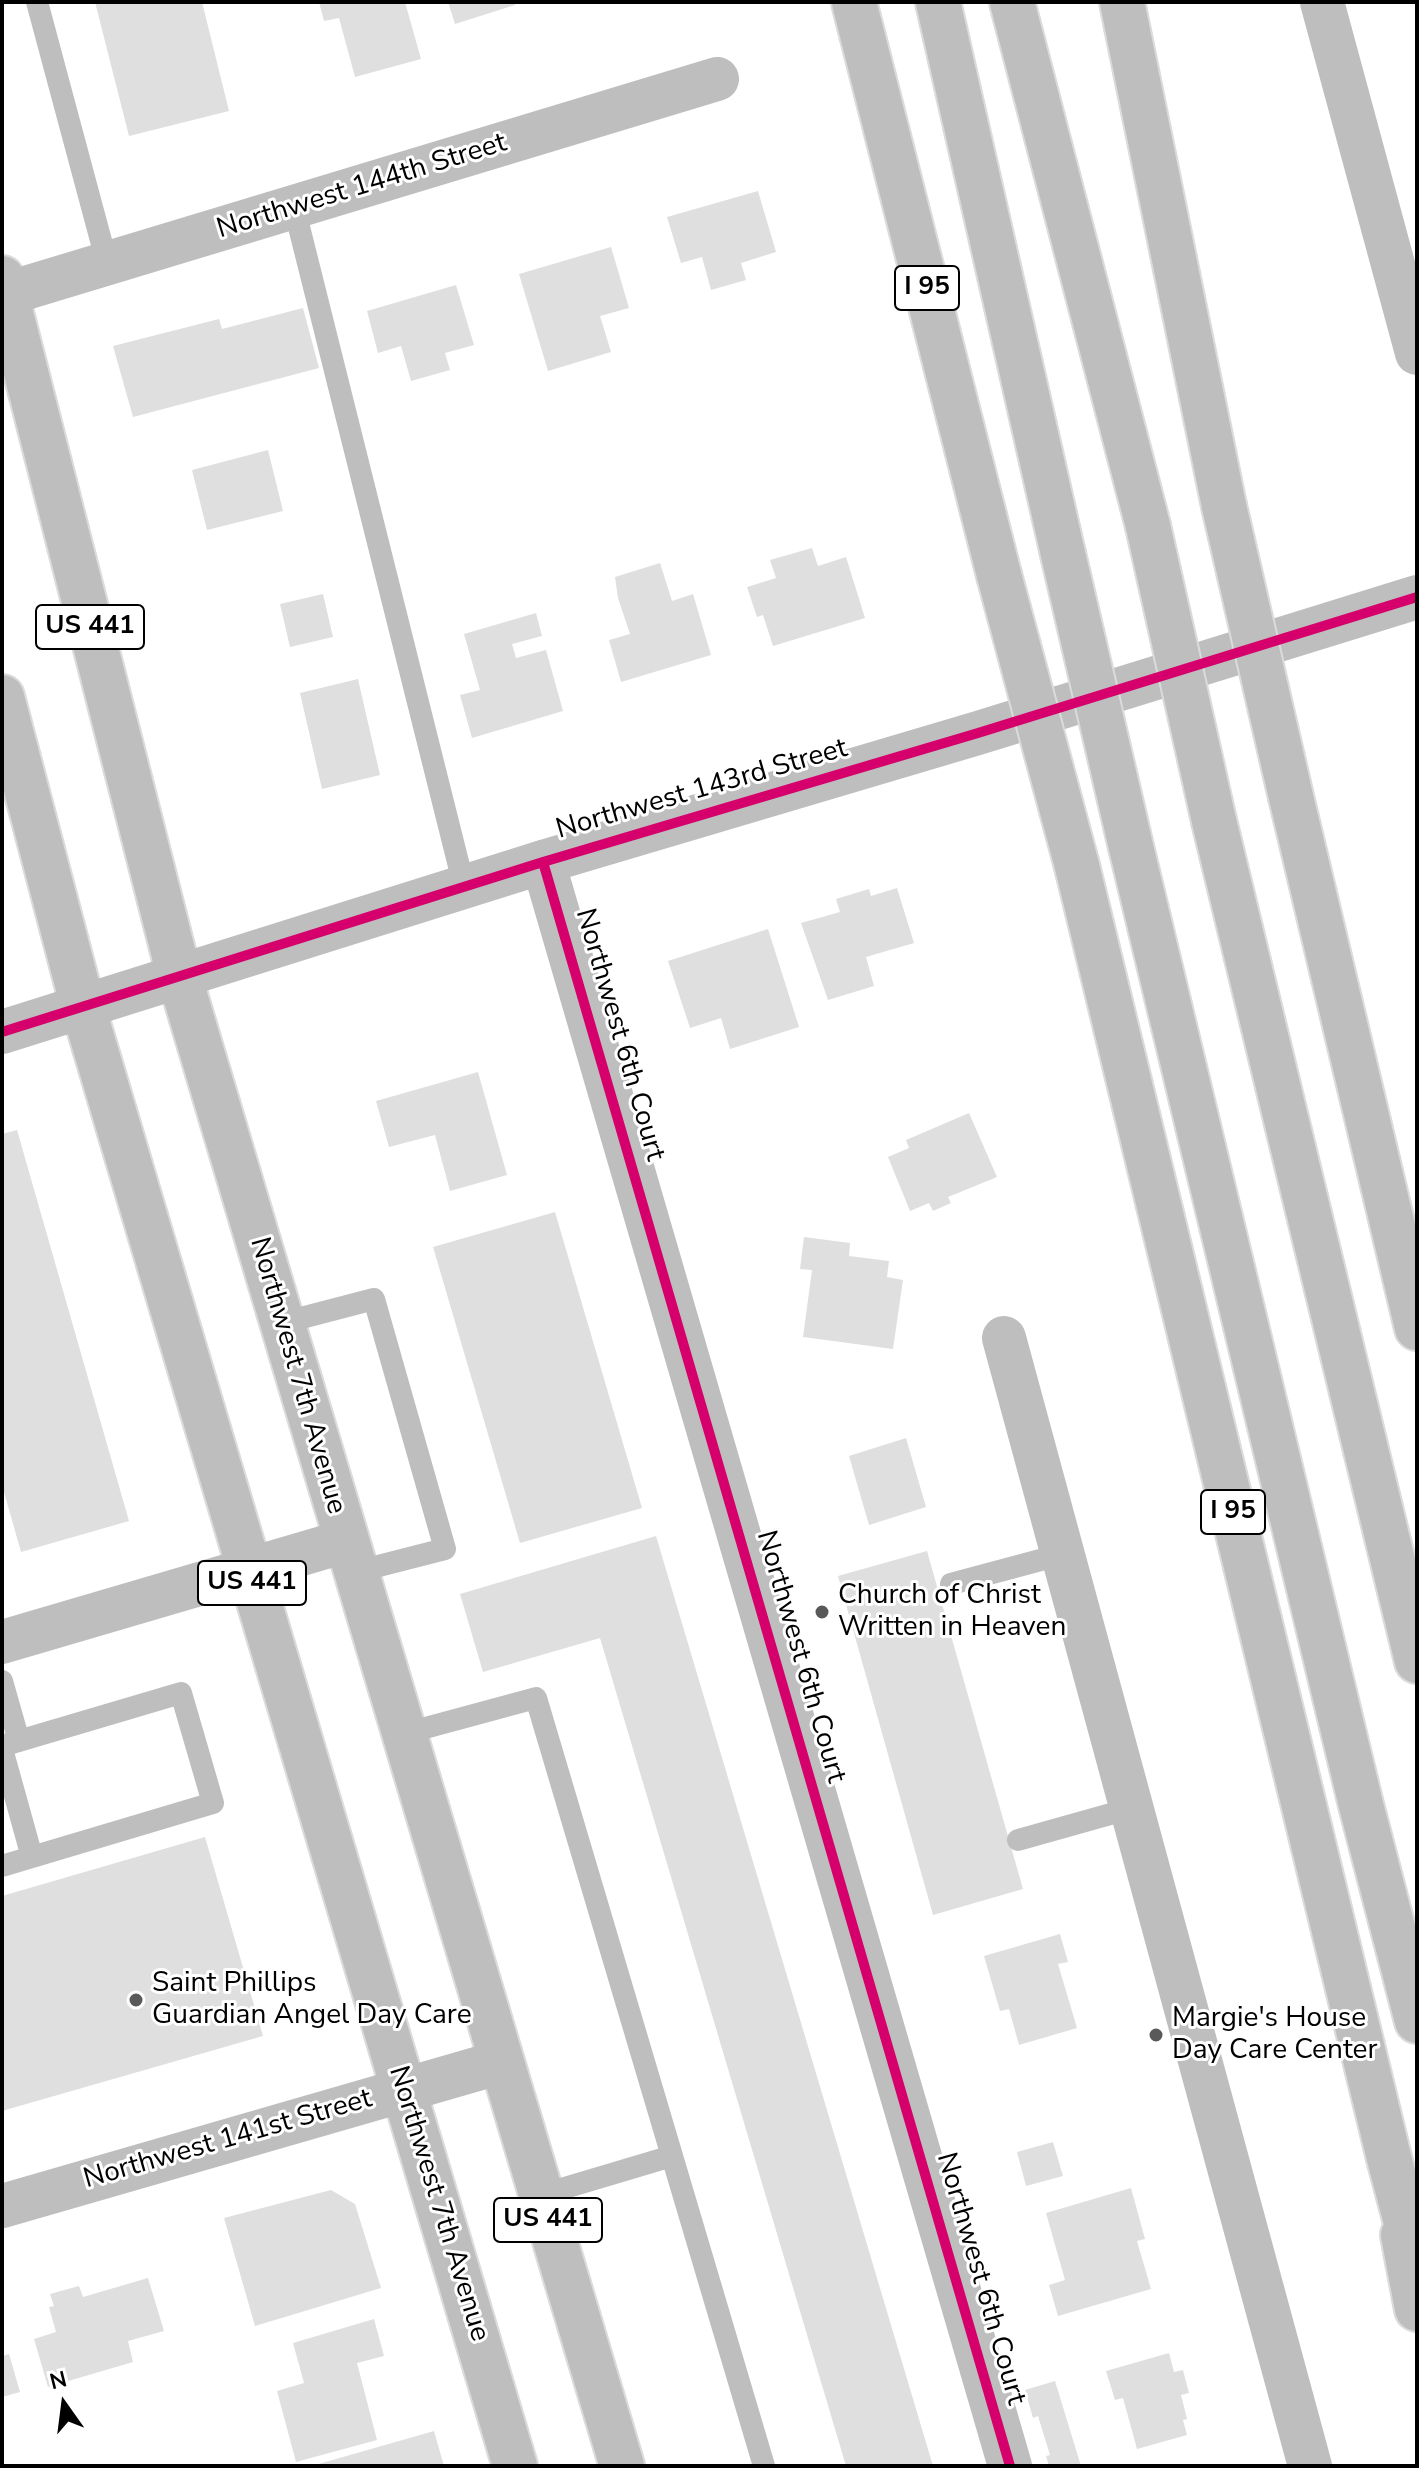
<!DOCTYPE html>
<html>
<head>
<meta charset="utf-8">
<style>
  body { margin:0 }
  #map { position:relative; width:1419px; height:2468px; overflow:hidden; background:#fff; font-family:"Nunito Sans",sans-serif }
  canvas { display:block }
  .frame { position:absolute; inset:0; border:4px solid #000; pointer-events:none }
  .north { position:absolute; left:24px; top:2364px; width:80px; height:80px; -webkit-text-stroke:6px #fff; paint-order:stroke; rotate:346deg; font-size:22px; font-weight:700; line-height:32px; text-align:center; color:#000 }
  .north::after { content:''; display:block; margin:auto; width:28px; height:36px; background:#000; clip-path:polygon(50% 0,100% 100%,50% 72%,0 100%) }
</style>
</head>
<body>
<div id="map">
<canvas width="1419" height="2468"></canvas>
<div class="frame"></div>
<div class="north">N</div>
</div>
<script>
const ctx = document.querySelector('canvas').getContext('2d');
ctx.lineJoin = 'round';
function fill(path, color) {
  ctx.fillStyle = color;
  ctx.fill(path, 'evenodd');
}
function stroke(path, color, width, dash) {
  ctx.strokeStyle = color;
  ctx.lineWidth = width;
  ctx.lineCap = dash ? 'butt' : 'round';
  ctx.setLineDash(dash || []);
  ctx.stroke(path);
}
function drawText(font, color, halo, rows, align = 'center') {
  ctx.font = font + ' "Nunito Sans",sans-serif';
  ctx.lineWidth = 6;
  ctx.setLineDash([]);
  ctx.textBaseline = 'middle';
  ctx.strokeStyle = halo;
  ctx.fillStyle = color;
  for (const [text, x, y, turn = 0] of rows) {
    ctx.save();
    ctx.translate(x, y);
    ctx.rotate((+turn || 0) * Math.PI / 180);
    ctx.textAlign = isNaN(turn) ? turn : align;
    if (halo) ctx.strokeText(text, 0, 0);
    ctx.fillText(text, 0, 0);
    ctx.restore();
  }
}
fill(new Path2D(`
  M95 2H202L229 111 129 136Z
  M319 2H405L421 59 355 77 339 18 324 21Z
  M448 2H514L515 5 455 24Z
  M758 191 776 252 741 263 746 280 711 290 702 257 681 263 667 217Z
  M611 247 629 308 600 316 611 352 548 371 519 274Z
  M456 285 474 345 445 353 450 370 411 381 401 346 378 353 367 311Z
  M303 308 319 368 133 417 113 346 219 319 222 329Z
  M268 450 283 511 207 530 192 470Z
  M812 548 818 566 846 557 865 618 773 646 763 615 757 617 747 587 776 578 770 560Z
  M660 563 672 601 693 594 711 655 621 682 609 640 630 634 618 598 615 577Z
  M323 594 333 637 290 647 280 604Z
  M536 613 542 636 512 644 516 658 546 650 563 711 472 738 460 695 480 690 464 634Z
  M358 679 380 775 322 789 300 693Z
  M897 888 914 943 866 957 874 986 828 1000 801 923 840 912 836 899 869 889 871 896Z
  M768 929 799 1027 730 1049 721 1018 690 1028 668 961Z
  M478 1072 507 1175 450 1191 435 1135 389 1147 376 1101Z
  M969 1113 997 1177 948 1197 951 1203 933 1211 929 1203 910 1211 888 1157 909 1148 906 1140Z
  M17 1130 129 1521 21 1552 2 1485V1134Z
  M555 1212 642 1508 520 1543 433 1247Z
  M804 1237 850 1243 849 1256 889 1261 887 1277 903 1280 893 1349 803 1337 812 1270 800 1269Z
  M906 1438 926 1507 869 1525 849 1456Z
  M656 1536 933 2466H846L600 1638 483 1672 460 1594Z
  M927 1551 1023 1889 933 1915 838 1576Z
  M205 1837 263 2036 2 2111V1896Z
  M1060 1934 1068 1962 1058 1964 1077 2028 1019 2045 1009 2009 1000 2011 984 1956Z
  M1053 2142 1063 2176 1026 2186 1017 2152Z
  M1131 2188 1145 2239 1137 2241 1151 2289 1058 2316 1049 2285 1065 2280 1046 2213Z
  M331 2190 355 2204 381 2288 255 2326 224 2218Z
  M148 2278 164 2331 128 2341 133 2362 48 2387 34 2339 56 2332 49 2307 54 2306 50 2294 79 2286 83 2297Z
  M374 2319 384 2356 357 2363 377 2440 296 2462 277 2391 304 2383 293 2343Z
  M1169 2353 1174 2372 1183 2370 1189 2393 1181 2395 1187 2419 1183 2420 1187 2435 1137 2449 1123 2398 1115 2400 1106 2371Z
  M9 2354 20 2392 2 2397V2356Z
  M1055 2381 1081 2466H1049L1046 2456 1050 2455 1038 2416 1033 2418 1025 2390Z
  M434 2431 444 2466H315V2465Z`), '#dfdfdf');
const primary = new Path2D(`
  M2 278 179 975 622 2466
  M2 697 83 1007 515 2466`);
const motorway = new Path2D(`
  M854 2 999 575
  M938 2 1063 554
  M1012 2 1148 526
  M1122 2 1224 506
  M1291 797 1417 1328
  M1214 821 1417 1661
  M1131 847 1361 1805 1417 2021
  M1077 866 1389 2158 1417 2264
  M1403 2235 1417 2309`);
stroke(primary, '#dbdbdb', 48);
stroke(motorway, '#dbdbdb', 48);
stroke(new Path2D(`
  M37 2 107 263
  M294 207 464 886
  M282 1323 374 1299 445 1549 355 1572
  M951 1584 1063 1554
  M2 1681 19 1741
  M403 1734 536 1698 764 2466
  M2 1746 181 1693 213 1803 2 1866
  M2 1749 32 1857
  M1018 1840 1132 1808
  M541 2195 672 2156`), '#bebebe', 22);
stroke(new Path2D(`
  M1322 2 1417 353
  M6 294 717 79
  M543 862 1010 2466
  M1004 1338 1310 2466
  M2 1642 346 1541
  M2 2206 501 2062`), '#bebebe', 44);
stroke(new Path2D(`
  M2 1032 543 862 978 733 1417 597`), '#bebebe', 44);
stroke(primary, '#bebebe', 44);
stroke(motorway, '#bebebe', 44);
const motorwayBridge = new Path2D(`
  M1224 506 1291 797
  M1148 526 1214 821
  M1063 554 1131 847
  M999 575 1077 866`);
stroke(motorwayBridge, '#dbdbdb', 48, []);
stroke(motorwayBridge, '#bebebe', 44);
stroke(new Path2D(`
  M543 862 1010 2466
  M2 1032 543 862 978 733 1417 597`), '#d6006c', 10);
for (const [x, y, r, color] of [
  [822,1612,8,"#595959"],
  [136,2000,8,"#595959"],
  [1156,2035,8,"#595959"]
]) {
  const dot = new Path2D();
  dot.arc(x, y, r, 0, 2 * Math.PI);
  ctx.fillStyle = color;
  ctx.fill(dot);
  stroke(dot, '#fff', 3);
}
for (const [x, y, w] of [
  [927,288,64],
  [90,627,108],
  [1233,1512,64],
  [252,1583,108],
  [548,2220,108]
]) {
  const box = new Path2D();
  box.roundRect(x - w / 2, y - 22, w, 44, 6);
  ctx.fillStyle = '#fff';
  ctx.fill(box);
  stroke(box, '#000', 2);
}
drawText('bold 26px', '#000', null, [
  ["I 95",927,288],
  ["US 441",90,627],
  ["I 95",1233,1512],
  ["US 441",252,1583],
  ["US 441",548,2220]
]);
drawText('28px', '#000', '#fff', [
  ["Northwest 144th Street",362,187,-17],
  ["Northwest 143rd Street",702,790,-16],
  ["Northwest 6th Court",619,1035,74],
  ["Northwest 7th Avenue",297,1376,74],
  ["Northwest 6th Court",800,1657,74],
  ["Northwest 141st Street",228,2140,-16],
  ["Northwest 7th Avenue",438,2204,73],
  ["Northwest 6th Court",980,2279,74]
]);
drawText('28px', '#000', '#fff', [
  ["Church of Christ",838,1596],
  ["Written in Heaven",838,1628],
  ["Saint Phillips",152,1984],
  ["Guardian Angel Day Care",152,2016],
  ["Margie's House",1172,2019],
  ["Day Care Center",1172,2051]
], 'left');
</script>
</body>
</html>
